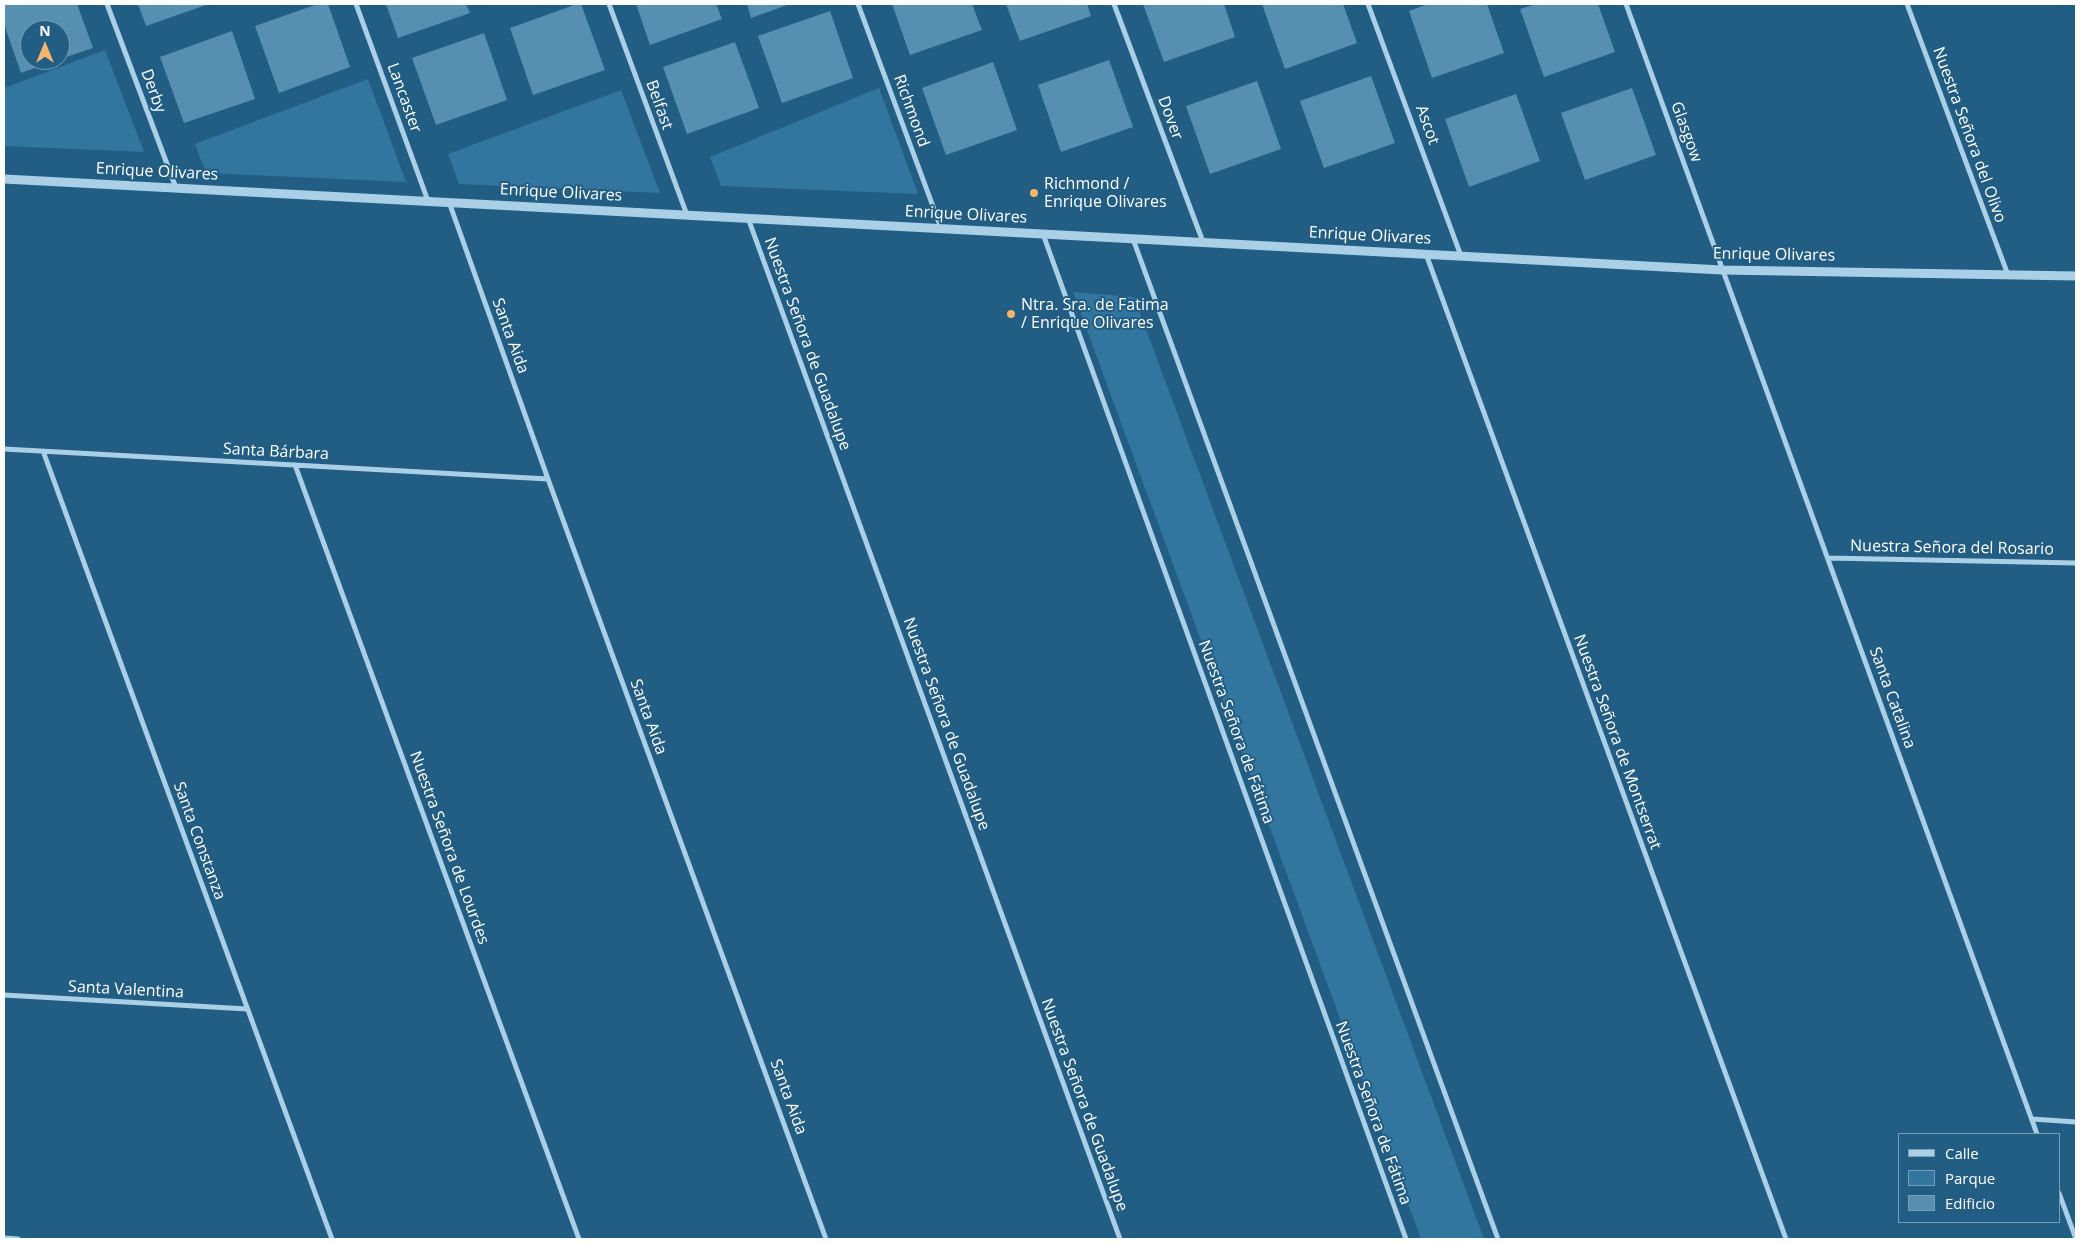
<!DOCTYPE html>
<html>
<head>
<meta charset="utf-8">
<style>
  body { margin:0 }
  #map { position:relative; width:2080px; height:1243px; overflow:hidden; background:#225d83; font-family:"Open Sans",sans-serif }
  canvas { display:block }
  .frame { position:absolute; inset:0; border:5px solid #fff; pointer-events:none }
  .legend { position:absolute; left:1898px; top:1133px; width:162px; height:90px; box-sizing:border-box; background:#225d83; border:1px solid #7a9eb5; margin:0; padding:6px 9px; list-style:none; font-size:15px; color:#fff }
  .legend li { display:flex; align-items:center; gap:10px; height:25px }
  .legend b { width:25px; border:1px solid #7a9eb5 }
  .north { position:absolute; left:20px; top:20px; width:50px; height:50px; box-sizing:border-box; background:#225d83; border:1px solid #7a9eb5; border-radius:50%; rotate:0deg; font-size:14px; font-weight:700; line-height:20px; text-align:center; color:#fff }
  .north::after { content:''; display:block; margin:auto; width:18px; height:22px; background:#f4b66c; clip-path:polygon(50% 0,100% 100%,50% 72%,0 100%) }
</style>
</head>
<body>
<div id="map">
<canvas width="2080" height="1243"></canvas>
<div class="frame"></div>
<ul class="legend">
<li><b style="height:6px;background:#aad0e8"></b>Calle</li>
<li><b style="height:14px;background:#32769f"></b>Parque</li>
<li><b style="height:14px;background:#578fb1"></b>Edificio</li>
</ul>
<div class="north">N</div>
</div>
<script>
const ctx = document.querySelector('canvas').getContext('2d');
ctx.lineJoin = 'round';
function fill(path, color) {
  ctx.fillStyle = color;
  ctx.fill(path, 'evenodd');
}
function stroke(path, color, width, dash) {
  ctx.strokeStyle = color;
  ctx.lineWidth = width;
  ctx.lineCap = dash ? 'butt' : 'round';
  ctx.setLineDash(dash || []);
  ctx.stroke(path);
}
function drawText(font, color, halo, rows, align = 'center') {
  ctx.font = font + ' "Open Sans",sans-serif';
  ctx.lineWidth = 4;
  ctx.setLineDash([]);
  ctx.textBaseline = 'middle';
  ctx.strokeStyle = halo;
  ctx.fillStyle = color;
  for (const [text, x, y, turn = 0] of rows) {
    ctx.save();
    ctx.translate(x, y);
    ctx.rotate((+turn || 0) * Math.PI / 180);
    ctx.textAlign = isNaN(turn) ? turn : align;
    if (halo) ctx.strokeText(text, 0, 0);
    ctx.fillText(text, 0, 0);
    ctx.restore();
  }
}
fill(new Path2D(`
  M105 50 144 152 4 146V88Z
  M368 79 406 182 206 173 195 144Z
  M879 88 918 194 721 186 710 157Z
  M621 90 660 193 459 184 448 154Z
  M1073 292 1134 297 1484 1239H1421Z`), '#32769f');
fill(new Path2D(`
  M4 4H77L93 48 60 59V30H30V60H57L21 73 4 24Z
  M138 4H209L146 26Z
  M318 4H328L350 67 279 93 255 26Z
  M386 4H466L470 13 398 38Z
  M577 4H581L605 70 533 95 510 28Z
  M636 4H716L722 19 650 45Z
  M747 4H790L751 18Z
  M892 4H972L982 30 910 55Z
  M1006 4H1087L1091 16 1020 41Z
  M1143 4H1224L1235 37 1164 62Z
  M1262 4H1343L1357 43 1285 69Z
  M1428 4H1487L1504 53 1432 78 1409 11Z
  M1536 4H1598L1615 52 1544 77 1520 9Z
  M830 11 853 78 782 103 758 36Z
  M232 31 255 99 184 123 160 57Z
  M484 33 507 100 436 125 412 58Z
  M735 42 759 108 687 134 663 67Z
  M1109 60 1133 127 1061 152 1038 85Z
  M993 62 1017 130 946 155 922 88Z
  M1371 76 1395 143 1324 168 1300 101Z
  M1257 81 1281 149 1210 174 1186 106Z
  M1632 88 1656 155 1585 180 1561 113Z
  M1516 94 1540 161 1469 187 1445 119Z`), '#578fb1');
stroke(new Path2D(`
  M107 4 176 188
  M356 4 428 201
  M609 4 687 215
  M858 4 941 228
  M1114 4 1203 242
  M1368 4 1461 256
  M1626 4 2037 1134
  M1907 4 2008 275
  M449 202 548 479 826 1239
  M748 218 1120 1239
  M1043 234 1406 1239
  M1133 239 1498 1239
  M1426 254 1786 1239
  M4 449 548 479
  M43 451 332 1239
  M295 465 579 1239
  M1828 558 2076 563
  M4 995 247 1009
  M2032 1119 2076 1122
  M2059 1193 2076 1239
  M4 1238 18 1239`), '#aad0e8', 5);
stroke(new Path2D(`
  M4 179 1722 270 2076 276`), '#aad0e8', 9);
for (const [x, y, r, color] of [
  [1034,193,5,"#f4b66c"],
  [1011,314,5,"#f4b66c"]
]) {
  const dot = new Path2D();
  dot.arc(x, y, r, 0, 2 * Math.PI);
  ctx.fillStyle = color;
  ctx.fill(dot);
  stroke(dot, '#225d83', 2);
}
drawText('16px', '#fff', '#225d83', [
  ["Derby",153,91,70],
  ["Lancaster",404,98,70],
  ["Belfast",659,105,70],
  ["Richmond",911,111,70],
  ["Dover",1170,118,70],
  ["Ascot",1427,125,70],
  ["Glasgow",1686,132,70],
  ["Nuestra Señora del Olivo",1969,135,70],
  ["Enrique Olivares",157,172,3],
  ["Enrique Olivares",561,193,3],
  ["Enrique Olivares",966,215,3],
  ["Enrique Olivares",1370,236,3],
  ["Enrique Olivares",1774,255,1],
  ["Santa Aida",510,336,70],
  ["Nuestra Señora de Guadalupe",807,344,70],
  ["Santa Bárbara",276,452,3],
  ["Nuestra Señora del Rosario",1952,548,1],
  ["Santa Catalina",1892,698,70],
  ["Santa Aida",648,717,70],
  ["Nuestra Señora de Guadalupe",946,724,70],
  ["Nuestra Señora de Fátima",1236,732,70],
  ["Nuestra Señora de Montserrat",1617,742,70],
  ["Santa Constanza",199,841,70],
  ["Nuestra Señora de Lourdes",449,848,70],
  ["Santa Valentina",126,990,3],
  ["Santa Aida",788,1097,70],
  ["Nuestra Señora de Guadalupe",1084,1105,70],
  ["Nuestra Señora de Fátima",1373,1113,70]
]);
drawText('16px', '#fff', '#225d83', [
  ["Richmond /",1044,184],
  ["Enrique Olivares",1044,202],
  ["Ntra. Sra. de Fatima",1021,305],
  ["/ Enrique Olivares",1021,323]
], 'left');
</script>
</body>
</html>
